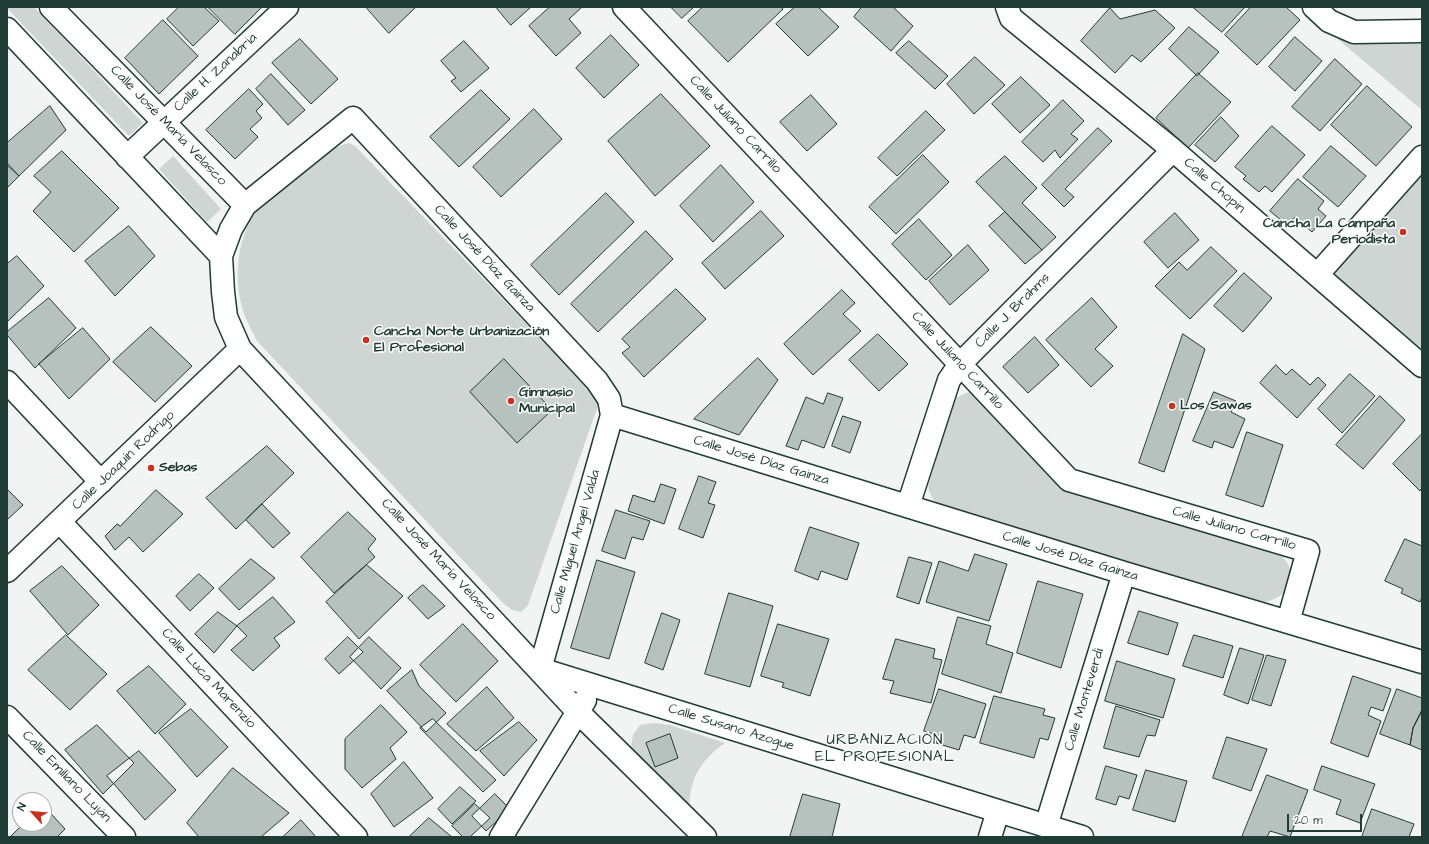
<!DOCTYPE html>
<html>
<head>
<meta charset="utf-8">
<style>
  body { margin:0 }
  #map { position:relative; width:1429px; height:844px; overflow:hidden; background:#f2f3f3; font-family:"Architects Daughter",sans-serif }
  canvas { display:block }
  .frame { position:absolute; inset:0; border:8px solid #1f3d34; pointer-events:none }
  .north { position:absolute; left:12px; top:792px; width:40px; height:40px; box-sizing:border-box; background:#fff; border:1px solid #a5b1ae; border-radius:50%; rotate:297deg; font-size:11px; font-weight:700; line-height:16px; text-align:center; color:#1f3d34 }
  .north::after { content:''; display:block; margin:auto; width:14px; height:18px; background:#c8321e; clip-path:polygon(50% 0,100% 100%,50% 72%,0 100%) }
  .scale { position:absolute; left:1287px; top:814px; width:75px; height:18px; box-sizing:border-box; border:2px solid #1f3d34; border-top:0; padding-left:5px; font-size:12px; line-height:14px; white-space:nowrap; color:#1f3d34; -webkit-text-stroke:3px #fff; paint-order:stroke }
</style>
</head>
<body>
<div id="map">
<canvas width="1429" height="844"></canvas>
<div class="frame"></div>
<div class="north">N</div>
<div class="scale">20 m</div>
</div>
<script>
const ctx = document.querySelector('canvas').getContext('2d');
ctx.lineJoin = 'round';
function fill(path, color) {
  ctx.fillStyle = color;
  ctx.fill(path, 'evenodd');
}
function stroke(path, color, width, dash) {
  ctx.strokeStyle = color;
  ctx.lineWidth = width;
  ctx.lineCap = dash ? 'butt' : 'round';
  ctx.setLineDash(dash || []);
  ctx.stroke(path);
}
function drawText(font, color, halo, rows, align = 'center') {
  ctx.font = font + ' "Architects Daughter",sans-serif';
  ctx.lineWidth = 3;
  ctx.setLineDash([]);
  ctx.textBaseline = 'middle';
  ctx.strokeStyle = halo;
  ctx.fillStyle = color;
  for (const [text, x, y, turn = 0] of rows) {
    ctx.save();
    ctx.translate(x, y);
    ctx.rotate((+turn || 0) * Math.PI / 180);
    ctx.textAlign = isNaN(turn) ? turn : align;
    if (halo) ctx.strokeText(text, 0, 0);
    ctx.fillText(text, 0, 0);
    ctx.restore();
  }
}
fill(new Path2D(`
  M34 7 143 123 129 136 7 8Z
  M1327 30 1422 44V110Z
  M349 143 355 146 600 400 528 605 521 612 512 610 503 603 257 341C253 333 248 324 245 316 230 276 238 224 270 194 279 186 290 179 299 172 314 161 331 147 349 143Z
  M173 156 221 209 207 222 159 169Z
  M1422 168V359L1335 276V270Z
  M969 392 981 398 1068 492 1280 554C1300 573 1292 596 1265 602L945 509C935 503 931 498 928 487L955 398Z
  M653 723 670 725 725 743C700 760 687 783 690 813L645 766 631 746 633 735 640 725Z`), '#ced5d3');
const building = new Path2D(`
  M179 7H204L219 21 193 46 167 19Z
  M208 7H262L235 34Z
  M366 7H416L389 33Z
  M496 7H531L511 25Z
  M550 7H582L569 19 581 33 556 56 529 26Z
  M671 7H694L682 18Z
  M703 7H781L783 9 728 62 688 21Z
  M795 7H818L839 27 808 56 776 24Z
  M862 7H893L913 26 891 51 854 17Z
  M1193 7H1245L1222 32Z
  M1251 7H1286L1300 20 1257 65 1225 35Z
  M1110 8 1120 19 1155 10 1175 28 1141 62 1132 55 1115 73 1081 41Z
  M163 20 198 56 159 94 125 58Z
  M1189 27 1219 52 1197 76 1169 49Z
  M611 35 639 65 604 98 576 68Z
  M1295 37 1322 61 1295 91 1269 67Z
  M300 39 338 79 311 104 272 63Z
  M464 41 489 68 461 92 451 81 456 78 441 61Z
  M909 41 948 76 935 89 896 53Z
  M975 57 1005 85 974 114 947 84Z
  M1335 59 1362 84 1320 131 1292 107Z
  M1198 73 1231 102 1188 148 1156 118Z
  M271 74 305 110 288 125 256 89Z
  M1021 77 1050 105 1020 133 992 104Z
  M1367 86 1412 127 1376 166 1331 125Z
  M249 89 263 104 256 111 262 118 250 129 258 137 235 159 206 130Z
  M481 90 510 119 459 167 430 137Z
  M661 94 710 146 655 196 608 141Z
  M811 95 837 124 807 151 780 122Z
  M1063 100 1084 121 1071 134 1078 139 1060 158 1055 150 1043 162 1022 142Z
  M50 106 66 130 19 176 7 165V143Z
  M534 109 562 139 501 197 473 167Z
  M926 111 945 130 897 176 878 158Z
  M1221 117 1239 136 1215 162 1195 145Z
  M1272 126 1305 155 1272 192 1265 186 1259 192 1243 179 1246 176 1235 167Z
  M1098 128 1112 141 1065 189 1074 197 1064 207 1042 185Z
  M1331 146 1366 176 1338 207 1303 177Z
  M62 151 119 208 74 252 33 211 51 192 34 176Z
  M923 155 949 182 896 234 869 207Z
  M1005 156 1037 188 1022 203 1056 237 1042 250 976 182Z
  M7 163 19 176 7 188Z
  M721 165 754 202 713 242 680 206Z
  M1298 179 1324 201 1318 209 1326 216 1312 232 1295 217 1288 226 1270 211Z
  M606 193 634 222 559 295 531 265Z
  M761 211 784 236 725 289 702 263Z
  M1005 212 1042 250 1025 264 989 226Z
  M1175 213 1199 240 1168 268 1144 242Z
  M919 219 952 255 926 280 892 244Z
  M129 226 155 256 115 296 85 261Z
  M646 231 673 259 598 332 571 304Z
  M968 245 989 270 950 305 929 281Z
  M1211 247 1237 271 1190 319 1155 286 1179 262 1187 270Z
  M17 256 44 286 7 322V264Z
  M1244 273 1272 298 1243 332 1214 306Z
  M676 289 706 319 644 377 622 353 630 347 622 339Z
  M842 290 855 303 843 314 861 331 813 375 784 344Z
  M49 298 76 328 35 368 7 335V332Z
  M1092 298 1117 327 1095 349 1113 366 1091 387 1046 340Z
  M151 327 192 366 155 402 113 362Z
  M83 328 110 359 69 399 39 364Z
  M878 334 908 364 879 391 849 360Z
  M1183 334 1205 349 1164 472 1139 463Z
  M1035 337 1059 365 1028 393 1003 367Z
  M758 358 778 380 739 435 694 419Z
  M504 359 552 410 517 443 470 392Z
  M1276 365 1286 375 1292 369 1310 385 1318 377 1326 385 1297 418 1260 383Z
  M1350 374 1375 396 1342 433 1318 409Z
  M1214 392 1236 401 1231 412 1245 419 1233 448 1214 441 1212 448 1193 441Z
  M828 393 843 398 824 448 802 440 798 450 786 446 806 397 823 404Z
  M1380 396 1405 420 1363 469 1336 445Z
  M843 416 861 422 850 453 832 446Z
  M1247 432 1283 445 1263 507 1226 495Z
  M1422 434V488L1420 491 1393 464Z
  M267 446 294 473 236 529 206 498Z
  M699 476 716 482 708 503 715 505 703 538 679 529Z
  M661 484 676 489 664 524 628 511 633 495 654 502Z
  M7 489 23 505 7 520Z
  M156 490 183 514 143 552 129 537 115 550 105 536 117 524 120 526Z
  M262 504 290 533 273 548 246 520Z
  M616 510 650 521 643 540 632 537 625 559 602 551Z
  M348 512 376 539 368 549 375 557 334 593 301 557Z
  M810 527 859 543 847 580 821 571 818 580 795 571Z
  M1405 539 1422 546V597L1420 602 1401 593 1403 589 1385 581Z
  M975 554 1007 564 989 621 926 602 939 561 968 571Z
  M909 557 932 563 919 604 897 597Z
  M251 559 275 578 239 610 219 589Z
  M597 560 635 572 609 659 571 648Z
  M367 565 403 596 359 639 326 602Z
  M62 566 99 605 68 635 30 591Z
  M199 574 214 588 190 611 176 596Z
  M1038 581 1083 594 1061 668 1017 653Z
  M423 585 445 606 428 619 408 598Z
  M729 593 773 606 750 687 705 674Z
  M273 597 295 622 274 638 280 646 253 671 231 650 247 636 237 626Z
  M1139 611 1178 623 1168 655 1128 643Z
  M218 612 237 626 214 653 195 634Z
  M662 613 680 620 663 670 645 663Z
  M958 617 991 626 986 644 1013 653 1001 693 942 674Z
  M463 624 498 661 456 702 420 665Z
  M778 624 829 639 810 696 782 687 784 683 761 676Z
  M66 635 107 674 70 710 28 670Z
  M1194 635 1233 646 1223 678 1183 666Z
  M348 637 363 652 339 674 325 659Z
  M369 637 401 668 381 689 350 657Z
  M896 639 935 649 933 658 942 660 931 703 890 693 894 681 883 679Z
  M1240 648 1264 655 1248 704 1224 695Z
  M1267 655 1286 660 1271 706 1252 700Z
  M1117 661 1175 679 1163 718 1105 701Z
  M149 666 186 704 155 734 117 691Z
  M412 670 419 686 446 713 426 732 387 691Z
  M1353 676 1391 689 1383 711 1371 707 1368 715 1381 721 1368 757 1331 743Z
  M487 687 514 718 476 751 447 724Z
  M939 689 986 704 975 738 964 735 959 750 936 743 938 735 924 731Z
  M1397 689 1422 698V711L1413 728 1410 745 1380 734Z
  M994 696 1045 709 1043 715 1055 718 1048 740 1040 738 1034 758 980 743Z
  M381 705 407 732 390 748 396 759 362 788 345 769V739Z
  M1116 706 1160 720 1155 736 1147 735 1139 757 1104 748Z
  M191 709 228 747 197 777 159 733Z
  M1422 710V750L1410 745 1413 728Z
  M433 719 496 780 483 792 420 728Z
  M519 722 537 740 504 776 480 751Z
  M97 725 134 763 103 794 65 750Z
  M670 734 678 758 655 767 646 743Z
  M1227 737 1267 749 1251 791 1213 778Z
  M139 751 176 790 145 820 107 776Z
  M404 762 433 798 394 827 371 794Z
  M1106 766 1137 775 1129 799 1119 796 1116 805 1096 799Z
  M1322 766 1375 784 1360 823 1336 814 1341 800 1314 790Z
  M233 768 289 813 261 837H199L187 823Z
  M1146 770 1187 781 1175 822 1133 810Z
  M1267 775 1308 790 1290 837 1270 831 1267 837H1242Z
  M460 787 476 801 452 824 438 809Z
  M495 794 510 809 486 831 472 816Z
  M803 794 840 804 832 837H790Z
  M475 804 490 818 470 837H463L452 826Z
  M44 806 65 829 57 837H10L23 824H44Z
  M1372 809 1414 824 1409 837H1362Z
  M429 818 452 837H409Z
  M301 820 316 837H283Z`);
fill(building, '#b7c1bd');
stroke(building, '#1f3d34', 1);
const street = new Path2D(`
  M51 7 245 205
  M624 7 1069 480 1308 551 1288 622
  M1007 7 1011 18 1173 150 1422 366
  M1314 7 1329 21 1354 32 1422 31
  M7 29 221 256
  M127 157 287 7
  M1317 275 1422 157
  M7 382 101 482
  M908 506 949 380 960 364 1173 150
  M60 522 356 837
  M7 571 240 349
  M540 669 1082 837
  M540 669 612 415
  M7 717 124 837
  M1046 826 1124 573
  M501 837 585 700
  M705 837 578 712 240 349 226 317 223 292 221 256 231 229 245 205 353 118 597 381 609 399 612 415 1124 573 1422 662
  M990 837 998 811`);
stroke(street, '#1f3d34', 25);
stroke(street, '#fff', 22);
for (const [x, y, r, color] of [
  [1403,232,4,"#c8321e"],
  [366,340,4,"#c8321e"],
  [511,401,4,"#c8321e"],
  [1172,406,4,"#c8321e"],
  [151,468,4,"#c8321e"]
]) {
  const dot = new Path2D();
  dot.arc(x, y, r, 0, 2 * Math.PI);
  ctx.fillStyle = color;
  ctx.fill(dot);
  stroke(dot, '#fff', 1.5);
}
drawText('14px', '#1f3d34', '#fff', [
  ["Calle H. Zanabria",216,73,-43],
  ["Calle Juliano Carrillo",735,125,47],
  ["Calle José María Velasco",168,126,46],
  ["Calle Chopin",1214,186,41],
  ["Calle José Díaz Gainza",484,259,47],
  ["Calle J. Brahms",1013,311,-45],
  ["Calle Juliano Carrillo",957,361,47],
  ["Calle Joaquín Rodrigo",124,461,-44],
  ["Calle José Díaz Gainza",761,461,17],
  ["Calle Juliano Carrillo",1234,529,16],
  ["Calle Miguel Angel Valda",576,542,-74],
  ["Calle José Díaz Gainza",1070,557,17],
  ["Calle José María Velasco",438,560,47],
  ["Calle Luca Marenzio",208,679,47],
  ["Calle Monteverdi",1085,700,-73],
  ["Calle Susano Azogue",731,728,17],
  ["Calle Emiliano Luján",66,777,46]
]);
drawText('bold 14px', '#1f3d34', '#fff', [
  ["Cancha La Campaña",1395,224,"right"],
  ["Periodista",1395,240,"right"],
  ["Cancha Norte Urbanización",374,332],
  ["El Profesional",374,348],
  ["Gimnasio",519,393],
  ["Municipal",519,409],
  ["Los Sawas",1180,406],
  ["Sebas",159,468]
], 'left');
ctx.letterSpacing = '1px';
drawText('15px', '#1f3d34', '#fff', [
  ["URBANIZACIÓN",885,741],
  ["EL PROFESIONAL",885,758]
]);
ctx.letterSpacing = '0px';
</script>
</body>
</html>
